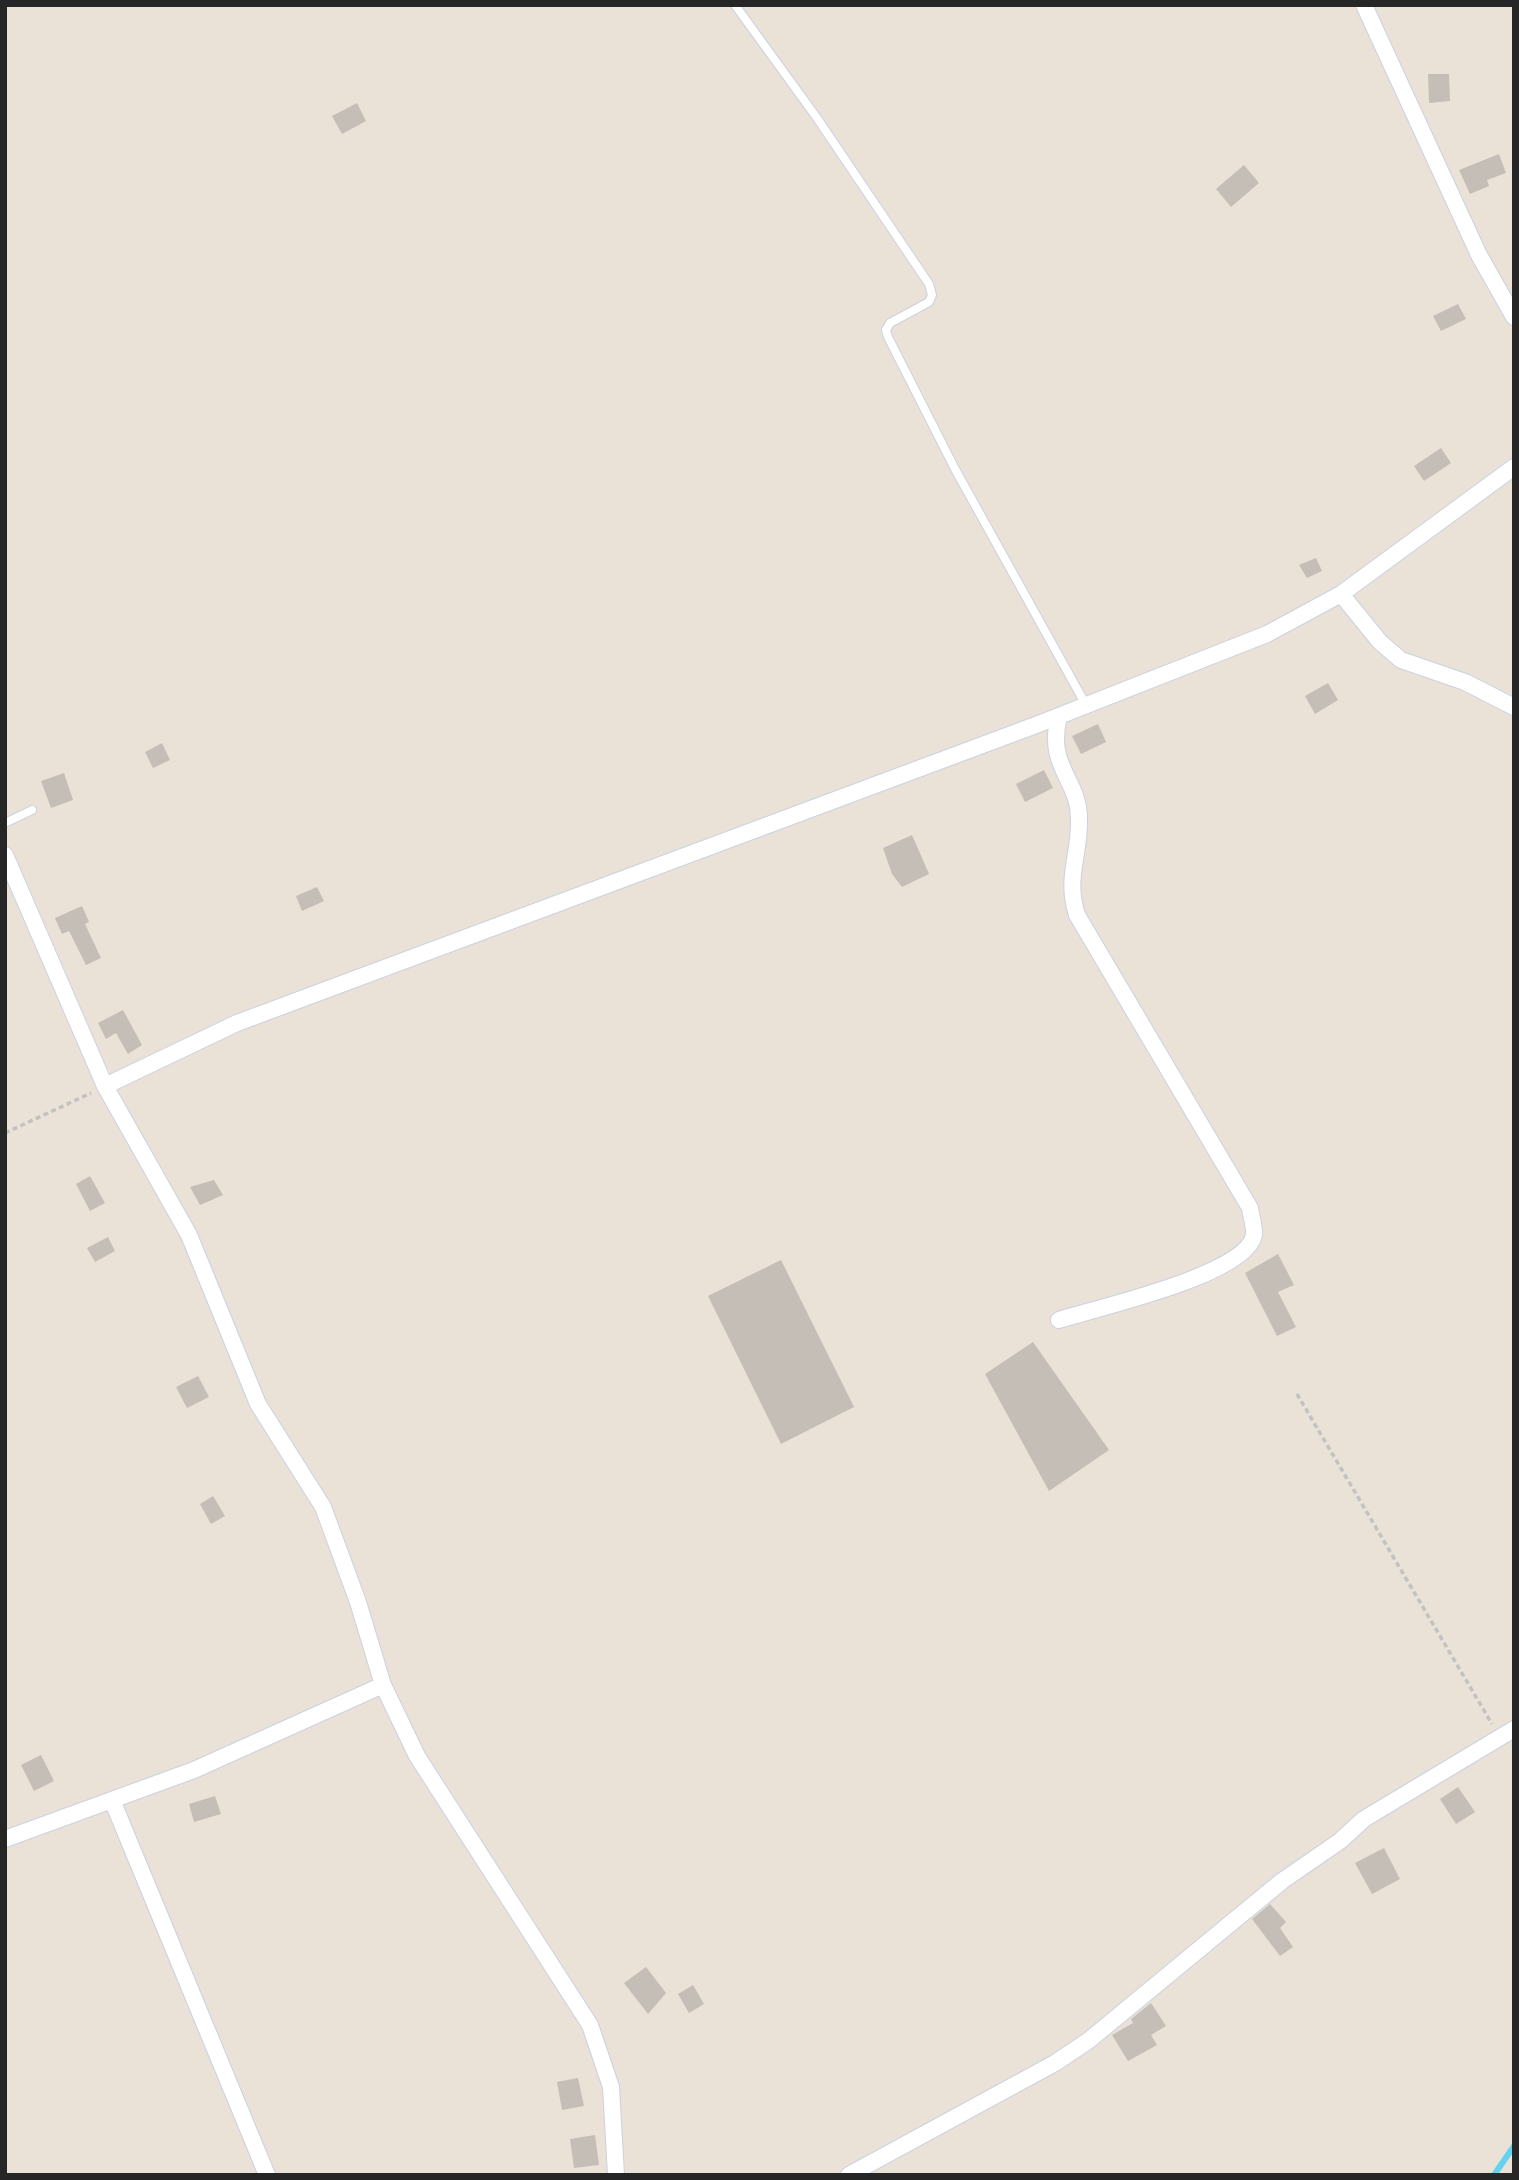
<!DOCTYPE html>
<html>
<head>
<meta charset="utf-8">
<style>
  body { margin:0 }
  #map { position:relative; width:1519px; height:2180px; overflow:hidden; background:#eae1d7; font-family:Mulish,sans-serif }
  canvas { display:block }
  .frame { position:absolute; inset:0; border:7px solid #262626; pointer-events:none }
</style>
</head>
<body>
<div id="map">
<canvas width="1519" height="2180"></canvas>
<div class="frame"></div>
</div>
<script>
const ctx = document.querySelector('canvas').getContext('2d');
ctx.lineJoin = 'round';
function stroke(path, color, width, dash) {
  ctx.strokeStyle = color;
  ctx.lineWidth = width;
  ctx.lineCap = dash ? 'butt' : 'round';
  ctx.setLineDash(dash || []);
  ctx.stroke(path);
}
function fill(path, color) {
  ctx.fillStyle = color;
  ctx.fill(path, 'evenodd');
}
stroke(new Path2D(`
  M1494 2175 1514 2146`), '#65d2f0', 6);
fill(new Path2D(`
  M1428 74H1449L1450 101 1429 103Z
  M357 103 366 121 342 134 332 116Z
  M1499 154 1506 173 1487 180 1489 186 1470 194 1459 170Z
  M1244 165 1259 183 1231 207 1216 189Z
  M1458 304 1466 319 1441 331 1433 316Z
  M1441 448 1451 463 1424 481 1414 466Z
  M1316 558 1322 571 1307 578 1299 565Z
  M1328 683 1338 700 1315 714 1305 696Z
  M1098 724 1106 742 1081 754 1072 736Z
  M162 743 170 760 153 768 145 752Z
  M1044 770 1053 788 1025 802 1016 784Z
  M64 773 73 800 51 808 41 781Z
  M912 835 929 874 902 887 892 874 883 848Z
  M317 887 324 901 302 911 296 896Z
  M82 906 89 922 85 924 101 958 86 965 69 931 62 934 55 918Z
  M123 1010 142 1045 128 1054 116 1033 106 1039 98 1023Z
  M90 1176 105 1203 90 1211 76 1184Z
  M214 1180 223 1195 200 1205 190 1187Z
  M108 1237 115 1251 95 1262 87 1248Z
  M1278 1254 1294 1285 1278 1292 1296 1327 1277 1336 1245 1273Z
  M781 1260 854 1407 781 1444 708 1296Z
  M1033 1342 1109 1450 1049 1491 985 1374Z
  M198 1376 209 1397 187 1408 176 1387Z
  M213 1496 225 1516 211 1524 200 1504Z
  M41 1755 54 1781 34 1791 21 1765Z
  M1458 1787 1475 1812 1456 1824 1440 1799Z
  M215 1796 221 1814 194 1822 189 1804Z
  M1384 1848 1400 1879 1372 1894 1355 1863Z
  M1270 1904 1286 1922 1280 1928 1293 1947 1280 1956 1252 1919Z
  M646 1967 666 1993 648 2014 624 1983Z
  M693 1985 704 2004 689 2013 678 1994Z
  M1151 2003 1166 2026 1151 2035 1157 2045 1128 2061 1112 2035 1133 2023 1131 2019Z
  M578 2078 584 2106 562 2110 557 2082Z
  M595 2135 599 2165 574 2168 570 2139Z`), '#c5beb7');
const lane = new Path2D(`
  M735 5 817 118 929 284 932 295 929 302 890 323 886 330 888 337 955 469 1086 705
  M5 823 32 810`);
const street = new Path2D(`
  M1364 5 1479 255 1514 317
  M1341 594 1380 642 1401 660 1465 682 1514 707
  M1059 716C1046 768 1079 778 1079 819 1080 856 1065 877 1077 915L1250 1208C1251 1216 1255 1228 1254 1235 1247 1275 1096 1308 1059 1320
  M5 855 105 1086 189 1235 258 1404 323 1507 358 1602 383 1685 417 1756 590 2025 611 2087 616 2175
  M105 1086 237 1023 1036 725 1267 634 1341 594 1514 467
  M112 1800 267 2175
  M5 1839 194 1770 383 1685
  M849 2175 1055 2063 1088 2041 1282 1881 1340 1841 1364 1819 1514 1729`);
stroke(lane, '#ccd1e1', 10);
stroke(street, '#ccd1e1', 18);
stroke(new Path2D(`
  M5 1133 91 1093
  M1297 1394 1492 1724`), '#c2c2c2', 3.5, [5, 3.5]);
stroke(lane, '#fff', 8);
stroke(street, '#fff', 16);
</script>
</body>
</html>
